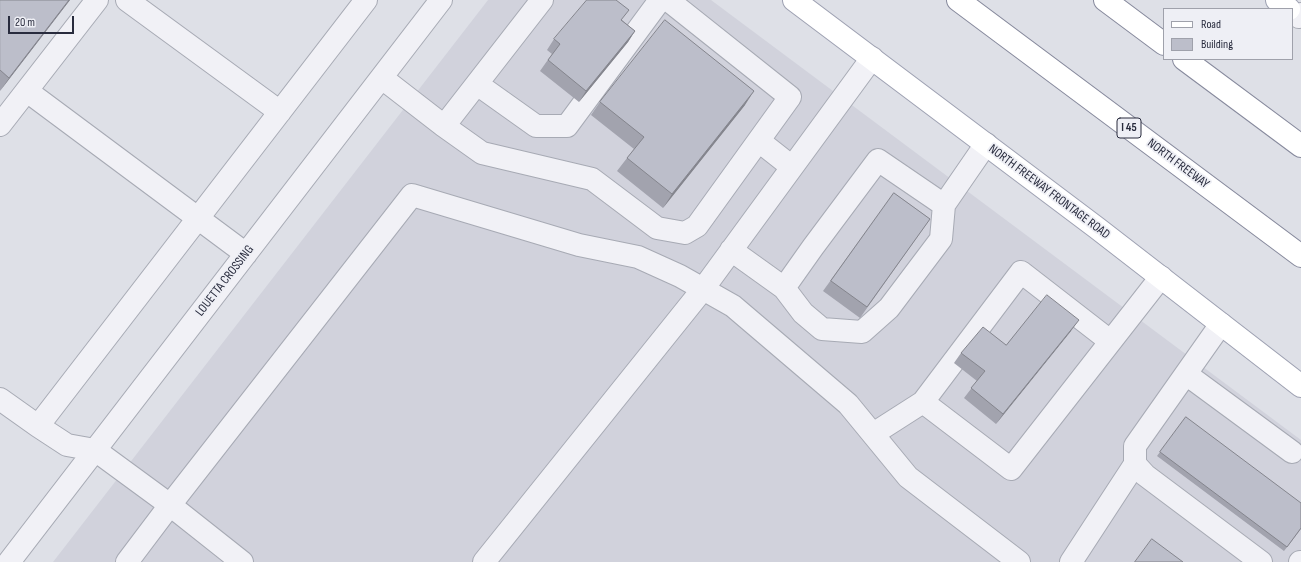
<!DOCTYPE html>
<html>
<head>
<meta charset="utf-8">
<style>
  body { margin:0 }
  #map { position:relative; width:1301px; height:562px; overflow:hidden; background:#dee0e7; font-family:"Sofia Sans Condensed",sans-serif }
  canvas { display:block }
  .legend { position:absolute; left:1163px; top:8px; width:130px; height:52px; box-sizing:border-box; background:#eeeff5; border:1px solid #9fa1ab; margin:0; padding:5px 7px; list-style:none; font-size:12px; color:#282b3d }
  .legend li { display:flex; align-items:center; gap:8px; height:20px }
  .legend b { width:20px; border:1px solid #9fa1ab }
  .scale { position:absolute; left:8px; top:16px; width:66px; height:18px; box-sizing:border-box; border:2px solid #282b3d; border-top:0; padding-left:5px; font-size:12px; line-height:14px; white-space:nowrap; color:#282b3d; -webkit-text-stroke:3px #eeeff5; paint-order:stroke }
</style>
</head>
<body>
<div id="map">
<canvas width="1301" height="562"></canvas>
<ul class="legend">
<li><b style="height:5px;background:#fff"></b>Road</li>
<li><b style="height:11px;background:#bcbeca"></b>Building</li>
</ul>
<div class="scale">20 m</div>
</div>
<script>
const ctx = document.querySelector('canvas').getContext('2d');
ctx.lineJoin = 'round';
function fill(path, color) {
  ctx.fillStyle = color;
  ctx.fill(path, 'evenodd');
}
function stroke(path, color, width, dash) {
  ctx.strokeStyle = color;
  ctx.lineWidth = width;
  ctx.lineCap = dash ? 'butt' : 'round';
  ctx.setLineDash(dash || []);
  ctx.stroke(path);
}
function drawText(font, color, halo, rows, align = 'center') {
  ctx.font = font + ' "Sofia Sans Condensed",sans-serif';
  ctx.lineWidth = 3.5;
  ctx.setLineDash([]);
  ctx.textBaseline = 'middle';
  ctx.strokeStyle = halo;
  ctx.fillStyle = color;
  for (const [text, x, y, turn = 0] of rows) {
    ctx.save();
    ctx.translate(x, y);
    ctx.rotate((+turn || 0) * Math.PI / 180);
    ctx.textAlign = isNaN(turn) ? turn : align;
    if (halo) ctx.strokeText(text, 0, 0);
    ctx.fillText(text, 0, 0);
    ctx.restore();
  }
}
fill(new Path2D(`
  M488 0H711L1301 440V562H53Z`), '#d1d2dc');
const minor = new Path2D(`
  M127 0 280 112
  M542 0 444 126 482 153 592 179 657 228 685 233 697 226 790 97 668 0
  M1299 17 1301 14
  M382 78 444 126
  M477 84 536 126H567L660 0
  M27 91 246 254
  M0 125 97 0
  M759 141 792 167
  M944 205 878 160 813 247 784 288 803 313 822 329 862 332 889 308 941 239 944 205 986 144
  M731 250 784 288
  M1221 324 1135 446V464L1145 475 1261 562
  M1110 341 1021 272 923 402 1011 469 1161 277
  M1186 374 1292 452
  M0 399 38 426 366 0
  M38 426 67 445 95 450 170 505 412 195 579 245 638 257 680 276 733 306 848 404 908 477 1019 562
  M873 434 923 402
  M9 562 441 0
  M127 562 170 505 242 562
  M484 562 703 289 872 58
  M1071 562 1135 464
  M1300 562H1301`);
const major = new Path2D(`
  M794 0 1097 228 1301 386
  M1277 0 1289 9`);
const highway = new Path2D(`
  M958 0 1301 256
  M1105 0 1164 44
  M1184 59 1301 146`);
stroke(minor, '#a7aab4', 24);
stroke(major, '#9ea1b2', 24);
stroke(highway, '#878a9d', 24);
stroke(minor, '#f1f1f6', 22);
stroke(major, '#fff', 22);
stroke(highway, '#fff', 22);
fill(new Path2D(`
  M0 0H70L0 91Z
  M622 20 635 31 628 42 579 102 540 71 552 54 547 50 554 39Z
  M600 102 745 105 663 208 617 171 634 149 591 115Z
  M894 193 930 219 860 318 823 291Z
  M1071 331 996 424 964 398 977 381 954 363 961 353 1006 345Z
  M1186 417 1301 529 1284 551 1157 456Z`), '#a2a3ae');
fill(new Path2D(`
  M69 0H70L0 91 9 78Z
  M635 31 628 42 579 102 586 91Z
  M754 91 745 105 663 208 672 194Z
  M1079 320 1071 331 996 424 1003 414Z`), '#84858d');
const building = new Path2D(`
  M0 0H69L9 78 0 70Z
  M587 0H616L629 10 621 20 635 31 586 91 548 60 560 44 554 39Z
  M665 20 754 91 672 194 627 158 644 137 600 102Z
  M894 193 930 219 867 307 831 281Z
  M1047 295 1079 320 1003 414 971 388 985 371 961 353 983 327 1006 345Z
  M1186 417 1301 503V528L1287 547 1160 452Z
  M1152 539 1183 562H1135Z`);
fill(building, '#bcbeca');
stroke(building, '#84858d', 1);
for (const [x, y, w] of [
  [1129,128,24]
]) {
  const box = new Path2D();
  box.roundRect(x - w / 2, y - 10, w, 20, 3);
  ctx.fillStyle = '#eeeff5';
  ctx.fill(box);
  stroke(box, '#282b3d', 1);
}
drawText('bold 12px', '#282b3d', null, [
  ["I 45",1129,128]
]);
drawText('13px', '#282b3d', '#eeeff5', [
  ["NORTH FREEWAY",1178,164,37],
  ["NORTH FREEWAY FRONTAGE ROAD",1049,192,37],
  ["LOUETTA CROSSING",225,281,-52]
]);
</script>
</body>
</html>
